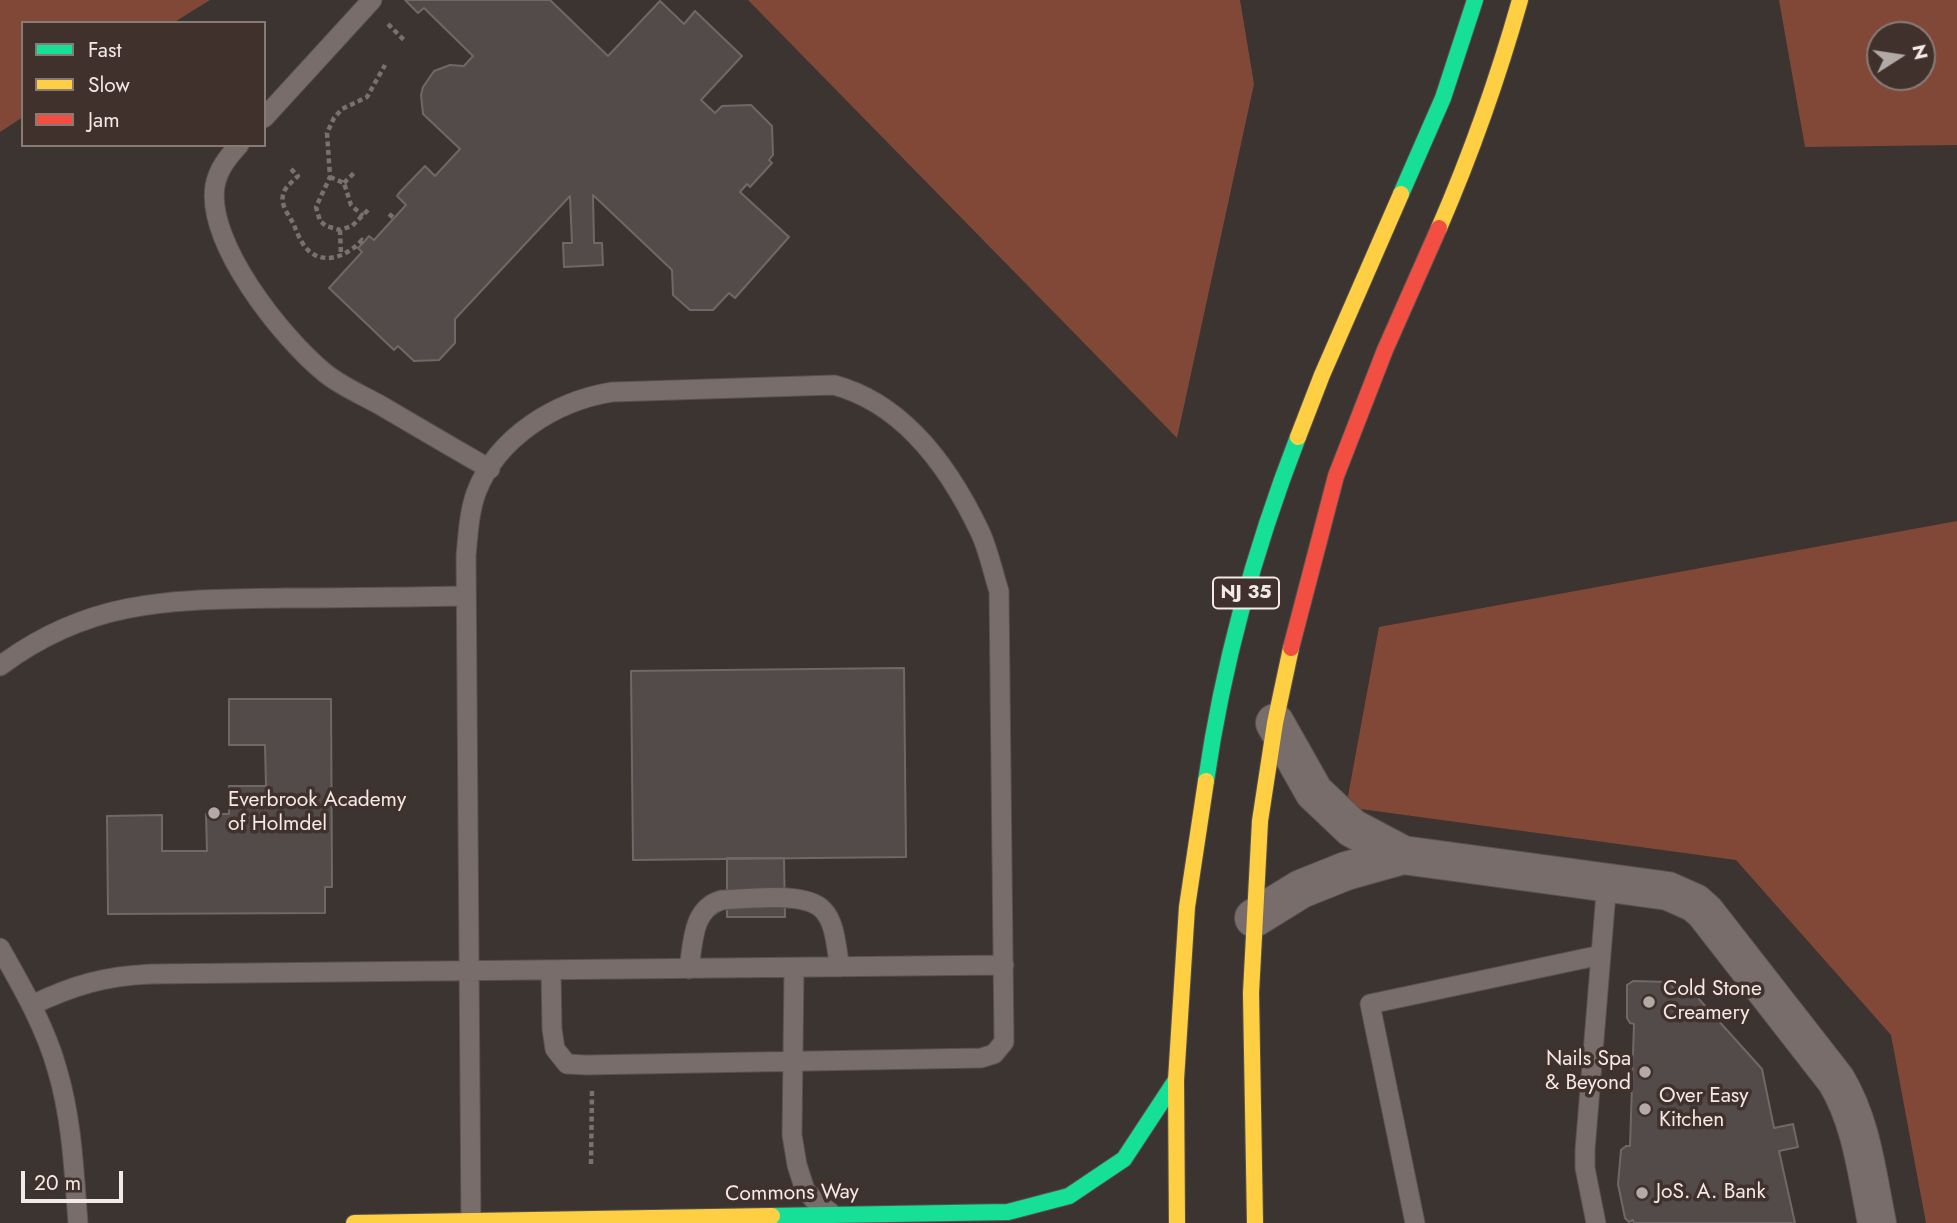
<!DOCTYPE html>
<html>
<head>
<meta charset="utf-8">
<style>
  body { margin:0 }
  #map { position:relative; width:1957px; height:1223px; overflow:hidden; background:#3c3431; font-family:Jost,sans-serif }
  canvas { display:block }
  .legend { position:absolute; left:21px; top:21px; width:245px; height:126px; box-sizing:border-box; background:#41312c; border:2px solid #887b76; margin:0; padding:9px 12px; list-style:none; font-size:21px; color:#f3e9e6 }
  .legend li { display:flex; align-items:center; gap:14px; height:35px }
  .legend b { width:35px; border:2px solid #887b76 }
  .north { position:absolute; left:1866px; top:21px; width:70px; height:70px; box-sizing:border-box; background:#41312c; border:2px solid #887b76; border-radius:50%; rotate:78deg; font-size:19px; font-weight:700; line-height:28px; text-align:center; color:#f3e9e6 }
  .north::after { content:''; display:block; margin:auto; width:24px; height:32px; background:#b3aaa7; clip-path:polygon(50% 0,100% 100%,50% 72%,0 100%) }
  .scale { position:absolute; left:21px; top:1171px; width:102px; height:32px; box-sizing:border-box; border:4px solid #f3e9e6; border-top:0; padding-left:9px; font-size:21px; line-height:24px; white-space:nowrap; color:#f3e9e6; -webkit-text-stroke:5px #41312c; paint-order:stroke }
</style>
</head>
<body>
<div id="map">
<canvas width="1957" height="1223"></canvas>
<ul class="legend">
<li><b style="height:9px;background:#16e098"></b>Fast</li>
<li><b style="height:9px;background:#ffcf43"></b>Slow</li>
<li><b style="height:9px;background:#f24e42"></b>Jam</li>
</ul>
<div class="north">N</div>
<div class="scale">20 m</div>
</div>
<script>
const ctx = document.querySelector('canvas').getContext('2d');
ctx.lineJoin = 'round';
function fill(path, color) {
  ctx.fillStyle = color;
  ctx.fill(path, 'evenodd');
}
function stroke(path, color, width, dash) {
  ctx.strokeStyle = color;
  ctx.lineWidth = width;
  ctx.lineCap = dash ? 'butt' : 'round';
  ctx.setLineDash(dash || []);
  ctx.stroke(path);
}
function drawText(font, color, halo, rows, align = 'center') {
  ctx.font = font + ' Jost,sans-serif';
  ctx.lineWidth = 7;
  ctx.setLineDash([]);
  ctx.textBaseline = 'middle';
  ctx.strokeStyle = halo;
  ctx.fillStyle = color;
  for (const [text, x, y, turn = 0] of rows) {
    ctx.save();
    ctx.translate(x, y);
    ctx.rotate((+turn || 0) * Math.PI / 180);
    ctx.textAlign = isNaN(turn) ? turn : align;
    if (halo) ctx.strokeText(text, 0, 0);
    ctx.fillText(text, 0, 0);
    ctx.restore();
  }
}
fill(new Path2D(`
  M0 0H210L173 23H23V117L0 132Z
  M748 0H1240L1254 84 1177 438Z
  M1779 0H1957V145L1805 147ZM1922 35V77H1880V35Z
  M1957 521V1223H1926L1891 1035 1736 860 1346 807 1379 627Z`), '#814838');
const building = new Path2D(`
  M405 0H550L608 56 660 1 684 24 695 11 742 56 701 100 715 113 722 106 751 105 772 126 773 155 769 160 772 163 750 187 747 184 740 192 789 237 735 298 729 293 713 310H690L673 295 672 270 593 195 594 243H602L603 265 564 267 563 243H572L570 196 455 319V343L439 360 414 361 398 346 394 350 329 288 362 252 358 248 364 242 369 236 374 240 406 205 397 196 399 193 425 166 435 176 460 149 423 114 421 95 423 87 434 71 450 65 464 66 473 56 424 8 418 13Z
  M904 668 906 857 633 860 631 671Z
  M229 699H331L332 887H325V913L108 914 107 816 162 815V851H207L206 814H229V786H266L265 745H229Z
  M727 858H784L785 917H727Z
  M1633 981 1669 982 1673 987 1689 988 1762 1069 1774 1128 1793 1124 1798 1147 1779 1151 1795 1223H1634L1633 1220 1629 1222 1625 1218 1618 1184 1621 1150 1626 1146H1630L1634 1024 1630 1023 1627 1018V985Z`);
fill(building, '#524b49');
stroke(building, '#706866', 2);
const lane = new Path2D(`
  M264 118 372 0
  M239 145C228 157 218 169 215 186 206 243 282 338 325 373 341 386 362 395 380 405 416 426 453 448 490 469
  M0 666C92 597 175 600 284 598 344 598 405 597 465 596
  M0 948C22 987 45 1026 57 1069 72 1119 74 1171 78 1223
  M794 968 792 1135 797 1165 805 1190 818 1204 830 1212
  M689 969C693 943 692 908 722 900 747 899 806 891 823 910 836 923 836 949 840 967
  M32 1005C74 985 105 976 151 974L1004 965
  M471 1223 466 556C468 535 469 513 476 493 497 437 556 401 612 392L834 385C905 404 951 470 981 534 989 552 993 573 999 591L1004 1042 994 1054 981 1058 586 1065 567 1064 555 1049 552 1029 551 971
  M1415 1223 1370 1004 1601 955
  M1596 1223 1585 1168V1150L1607 881`);
const street = new Path2D(`
  M1275 723 1314 792 1352 828 1403 855 1668 891 1695 903 1705 912 1836 1080C1862 1123 1867 1175 1877 1223
  M1254 918 1301 889 1346 871 1403 855`);
const fast = new Path2D(`
  M1401 194 1443 98 1475 0
  M1206 781C1223 663 1255 548 1298 437
  M772 1216 1008 1212 1069 1196 1124 1159 1176 1080`);
const slow = new Path2D(`
  M1439 228C1471 154 1498 78 1520 0
  M1298 437 1322 375 1401 194
  M354 1223 772 1216
  M1177 1223 1176 1080 1187 907 1206 781
  M1255 1223 1251 993 1260 821 1275 723 1291 648`);
const jam = new Path2D(`
  M1291 648 1336 476 1385 350 1439 228`);
stroke(lane, '#58524f', 21);
stroke(street, '#58524f', 40);
stroke(fast, '#58524f', 18);
stroke(slow, '#58524f', 18);
stroke(jam, '#58524f', 18);
stroke(new Path2D(`
  M388 24 404 40
  M291 169 298 176C293 181 286 186 284 192 279 203 288 214 293 223 297 232 301 244 309 251 326 266 350 254 362 240L364 242
  M330 177 344 183 351 205 363 216
  M344 183 355 172
  M368 210 352 226 340 230 326 226 320 221 316 207 330 177 327 133 334 118 342 109 367 97 385 65
  M389 214 394 218
  M340 230 341 255
  M591 1164 592 1091`), '#79716e', 4.5, [5, 3.5]);
stroke(lane, '#786d6a', 19);
stroke(street, '#786d6a', 38);
stroke(fast, '#16e098', 16);
stroke(slow, '#ffcf43', 16);
stroke(jam, '#f24e42', 16);
for (const [x, y, r, color] of [
  [214,813,7,"#b3aaa7"],
  [1649,1002,7,"#b3aaa7"],
  [1645,1072,7,"#b3aaa7"],
  [1645,1109,7,"#b3aaa7"],
  [1642,1193,7,"#b3aaa7"]
]) {
  const dot = new Path2D();
  dot.arc(x, y, r, 0, 2 * Math.PI);
  ctx.fillStyle = color;
  ctx.fill(dot);
  stroke(dot, '#41312c', 2.5);
}
for (const [x, y, w] of [
  [1246,593,66]
]) {
  const box = new Path2D();
  box.roundRect(x - w / 2, y - 15.5, w, 31, 5);
  ctx.fillStyle = '#41312c';
  ctx.fill(box);
  stroke(box, '#f3e9e6', 2);
}
drawText('bold 19px', '#f3e9e6', null, [
  ["NJ 35",1246,593]
]);
drawText('21px', '#f3e9e6', '#41312c', [
  ["Everbrook Academy",228,801],
  ["of Holmdel",228,825],
  ["Cold Stone",1663,990],
  ["Creamery",1663,1014],
  ["Nails Spa",1631,1060,"right"],
  ["& Beyond",1631,1084,"right"],
  ["Over Easy",1659,1097],
  ["Kitchen",1659,1121],
  ["JoS. A. Bank",1656,1193]
], 'left');
drawText('21px', '#f3e9e6', '#41312c', [
  ["Commons Way",792,1194,-1]
]);
</script>
</body>
</html>
